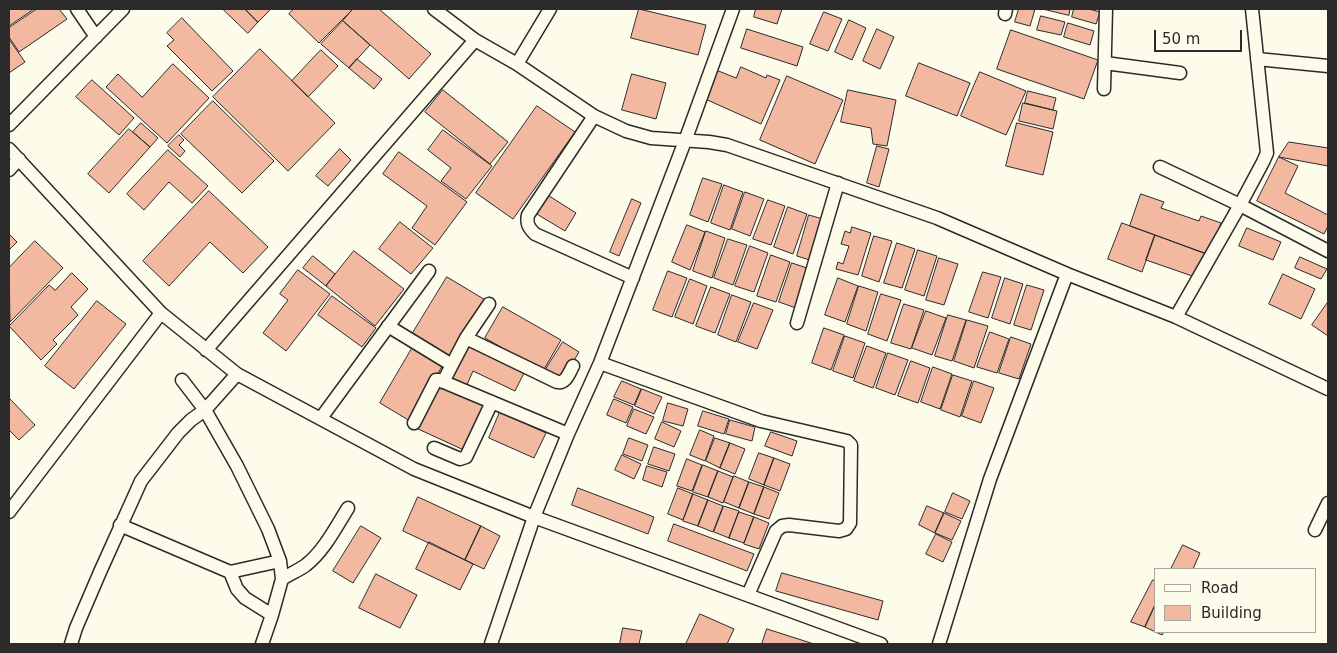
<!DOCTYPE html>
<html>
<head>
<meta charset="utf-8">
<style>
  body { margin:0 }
  #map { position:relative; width:1337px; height:653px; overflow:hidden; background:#fdfbea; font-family:"DejaVu Sans",sans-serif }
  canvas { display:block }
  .frame { position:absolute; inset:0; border:10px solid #2b2b2b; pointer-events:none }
  .legend { position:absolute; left:1154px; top:568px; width:162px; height:65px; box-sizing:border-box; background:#fdfbea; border:1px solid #a9a89e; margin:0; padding:6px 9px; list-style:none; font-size:15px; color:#2b2b2b }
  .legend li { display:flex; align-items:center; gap:10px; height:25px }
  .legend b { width:25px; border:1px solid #a9a89e }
  .scale { position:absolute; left:1154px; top:30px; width:88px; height:22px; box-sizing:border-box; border:2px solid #2b2b2b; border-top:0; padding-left:6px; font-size:15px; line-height:18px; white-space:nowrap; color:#2b2b2b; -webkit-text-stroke:4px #fdfbea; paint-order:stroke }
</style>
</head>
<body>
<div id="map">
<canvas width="1337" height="653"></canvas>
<div class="frame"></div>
<ul class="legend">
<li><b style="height:6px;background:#fdfbea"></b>Road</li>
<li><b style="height:14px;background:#f2b8a0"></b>Building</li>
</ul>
<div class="scale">50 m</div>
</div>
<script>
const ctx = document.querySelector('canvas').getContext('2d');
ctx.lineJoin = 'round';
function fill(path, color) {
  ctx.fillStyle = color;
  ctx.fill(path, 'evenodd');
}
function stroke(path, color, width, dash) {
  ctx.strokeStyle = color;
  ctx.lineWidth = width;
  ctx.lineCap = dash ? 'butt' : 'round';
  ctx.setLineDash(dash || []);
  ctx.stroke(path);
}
const building = new Path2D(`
  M9 9H34L9 26Z
  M37 9H59L67 19 19 52 9 37V28Z
  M223 9H245L258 22 248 33Z
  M245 9H271L258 22Z
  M294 9H353L319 43 289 14Z
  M353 9H379L431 54 409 79 343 21Z
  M639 9 706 25 698 55 631 38Z
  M756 9H782L777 24 754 17Z
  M1019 9H1035L1030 26 1015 22Z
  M1043 9H1070L1069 15Z
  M1074 9H1089L1100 12 1096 24 1072 17Z
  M824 12 842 19 828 51 810 44Z
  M1041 16 1065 22 1061 35 1037 30Z
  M182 18 233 71 212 91 167 46 174 40 167 33Z
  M849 20 866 28 852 60 835 52Z
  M343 21 370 45 349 68 321 44Z
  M1068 23 1094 31 1090 45 1064 37Z
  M747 29 803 47 797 66 741 48Z
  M877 29 894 37 880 69 863 61Z
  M1011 30 1098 60 1084 99 997 69Z
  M9 39 25 62 9 73Z
  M260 49 335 123 288 171 213 97Z
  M321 50 338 66 308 97 292 81Z
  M357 59 382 79 374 89 349 68Z
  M919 63 970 83 957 116 906 96Z
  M173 64 209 98 167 143 106 87 118 74 142 97Z
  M741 67 766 78 767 75 780 80 761 124 703 98 716 70 736 78Z
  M980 72 1026 91 1006 135 961 116Z
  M632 74 666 83 656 119 622 110Z
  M787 76 843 100 815 164 760 140Z
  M92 80 134 118 119 135 76 97Z
  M443 90 508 142 490 164 425 112Z
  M848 90 896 100 887 146 873 144 871 128 841 122Z
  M1028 91 1056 98 1053 110 1025 103Z
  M213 101 274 161 242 193 181 134Z
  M1023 103 1057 111 1053 129 1019 121Z
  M537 106 575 132 513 219 476 193Z
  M141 123 158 138 150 147 133 132Z
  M1017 123 1053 132 1043 175 1006 166Z
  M129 129 150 147 109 193 88 174Z
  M443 130 492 166 466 199 441 181 451 168 428 150Z
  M179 135 184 140 179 145 185 151 180 157 168 146Z
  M1289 142 1328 148V166L1279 157Z
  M877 146 889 149 879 187 867 183Z
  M340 149 351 160 328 186 316 176Z
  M168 150 208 186 192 203 169 182 144 210 127 194Z
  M399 152 467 202 435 245 412 228 427 206 383 174Z
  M1279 157 1298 166 1285 193 1328 215V226L1324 234 1257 201Z
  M703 178 722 184 708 222 690 215Z
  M724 185 743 192 730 230 711 223Z
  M209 191 268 247 243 273 210 242 169 286 143 261Z
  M745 192 764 199 750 236 732 229Z
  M546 194 576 213 565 231 535 213Z
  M1141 194 1164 202 1161 208 1199 221 1201 216 1221 223 1210 255 1130 226Z
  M632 199 641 203 619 256 610 252Z
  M768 200 785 206 771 245 753 239Z
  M788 207 807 214 793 254 774 247Z
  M809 215 826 220 813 261 797 256Z
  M400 222 433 248 411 274 379 249Z
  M1122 223 1155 235 1142 272 1108 259Z
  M687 225 705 232 690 270 672 262Z
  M852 227 871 233 858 275 836 269 838 262 843 264 849 246 841 244 845 231 850 233Z
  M1247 228 1281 242 1273 260 1239 246Z
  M706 231 725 238 712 278 693 271Z
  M9 234 17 242 9 250Z
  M1155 235 1206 254 1198 278 1146 260Z
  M874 236 892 241 879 282 862 276Z
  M728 239 747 245 733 285 714 278Z
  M35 241 63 268 10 322 9 268Z
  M897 243 915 249 902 288 884 283Z
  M750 246 768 253 754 292 735 286Z
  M918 250 937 256 924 296 905 290Z
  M354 251 404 289 375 326 326 286Z
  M771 255 790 262 776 302 757 296Z
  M313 256 335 274 326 286 303 268Z
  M1300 257 1327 269 1321 279 1295 268Z
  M939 258 958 264 944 305 926 300Z
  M792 263 810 269 796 308 779 302Z
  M298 270 330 294 286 351 263 333 288 300 280 294Z
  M668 271 687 278 672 317 653 310Z
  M983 272 1001 277 988 318 969 312Z
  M72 273 88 289 71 307 78 315 53 340 57 344 41 360 9 326 49 285 55 290Z
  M1283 274 1315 289 1301 319 1269 304Z
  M447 277 487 301 451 360 411 336Z
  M838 278 858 286 845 322 825 315Z
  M1005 278 1023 284 1010 324 992 318Z
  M690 279 707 286 693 324 675 317Z
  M1027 285 1044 290 1031 330 1014 325Z
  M859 286 878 292 866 331 847 324Z
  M711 287 730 294 715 333 696 326Z
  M881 294 901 300 887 341 868 334Z
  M732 295 751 302 736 342 718 335Z
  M332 296 376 328 362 347 318 315Z
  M97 301 126 324 74 389 45 366Z
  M1328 302V336L1312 325Z
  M754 303 773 310 757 349 738 342Z
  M904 304 924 310 911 349 891 343Z
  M503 307 561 340 543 371 485 338Z
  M926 311 946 318 932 355 912 348Z
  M948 315 966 320 952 361 935 356Z
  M967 320 988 326 974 368 954 361Z
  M824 328 844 335 831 370 812 363Z
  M990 332 1009 339 997 373 977 367Z
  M845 336 865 343 853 378 833 371Z
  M1011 337 1031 344 1019 379 999 373Z
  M563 342 579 352 563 379 546 369Z
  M464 344 524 373 515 391 473 371 466 387 448 378Z
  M414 345 444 363 410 421 380 403Z
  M867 346 886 353 873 388 854 381Z
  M888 353 908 360 895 395 876 388Z
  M911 361 930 368 918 403 898 396Z
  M933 367 952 374 940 409 921 402Z
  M953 375 972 381 960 417 941 410Z
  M438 381 488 404 466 451 416 428Z
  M622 381 641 389 634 405 614 397Z
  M974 381 994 388 981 423 962 416Z
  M642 389 662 397 654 414 635 406Z
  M10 399 35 425 19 440 9 430V400Z
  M614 399 633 407 626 423 607 415Z
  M668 403 688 409 683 426 663 421Z
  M634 409 654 417 646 434 627 426Z
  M703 411 729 419 724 434 698 426Z
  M500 412 546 433 534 458 489 438Z
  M730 420 755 427 752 441 726 434Z
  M662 422 681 431 674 447 655 439Z
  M700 430 714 436 705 461 690 455Z
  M771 432 797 441 792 456 765 446Z
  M629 438 648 445 642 461 623 454Z
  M715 438 730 443 720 468 706 461Z
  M730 443 745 449 735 474 720 468Z
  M654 447 675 454 669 471 648 464Z
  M759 453 774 458 764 485 749 479Z
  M622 455 641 464 634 479 615 470Z
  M774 458 790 464 780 491 764 485Z
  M687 459 702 465 692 491 677 486Z
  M703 465 718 471 708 497 693 492Z
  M647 466 667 472 662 487 643 480Z
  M718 471 733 477 723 503 708 497Z
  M734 476 749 482 739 508 724 502Z
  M749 482 764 487 754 514 739 508Z
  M764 487 779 493 769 519 754 514Z
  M578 488 654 517 648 534 572 505Z
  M678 488 693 494 683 520 668 514Z
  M953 493 970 501 962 519 945 512Z
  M693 494 708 500 698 526 683 521Z
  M418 497 481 526 465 560 403 531Z
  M708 500 723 506 713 532 698 526Z
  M724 506 739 511 729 538 714 532Z
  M927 506 944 513 935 533 919 525Z
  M739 512 754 517 744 543 729 538Z
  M944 513 961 521 952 540 935 533Z
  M754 517 769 523 759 549 744 544Z
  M674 524 754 554 747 571 668 541Z
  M361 526 381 538 353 583 333 571Z
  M481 526 500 536 484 569 465 560Z
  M936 534 952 542 943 562 926 554Z
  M429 542 473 564 460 590 416 569Z
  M1183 545 1200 553 1193 569H1171Z
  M782 573 883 601 878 620 776 591Z
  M376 574 417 595 400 628 359 608Z
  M1153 580 1156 581V603L1145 627 1131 622Z
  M1156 603V632H1164L1162 635 1145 627Z
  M700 614 734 629 727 644H686Z
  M623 628 642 631 639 644H620Z
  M767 629 814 644H762Z`);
fill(building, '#f2b8a0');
stroke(building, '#2b2b2b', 1);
const minor = new Path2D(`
  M77 9 96 37
  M434 9 475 40 517 64 594 116 626 131 651 138 709 142 727 145 937 218 1067 274 1176 317 1328 389
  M1005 14 1006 9
  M1257 59 1328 66
  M1105 63 1180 73
  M517 64 550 9
  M1104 89 1106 9
  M594 116 528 215C526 224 529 228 535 234L633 278
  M9 125 123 9
  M9 149 161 313 237 374 414 469 534 517 568 434 600 363 685 141 733 9
  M1160 167 1240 205 1328 251
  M9 170 19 159
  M1176 317 1240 205 1263 162 1267 153 1252 9
  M797 323 838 183
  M388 326 452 365
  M466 338 557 382C566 384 569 373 573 366
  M206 350 475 40
  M600 363 761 421 847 441 851 445 850 523 846 529 839 531 789 525 782 526 776 531 748 595
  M182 380 205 410 237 466 268 529 280 561 282 579 272 615 262 644
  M443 382 466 338 489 304
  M321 418 429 271
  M414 423 436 380H439L568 434
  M434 448 460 459 466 457 492 402
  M9 512 161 313
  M120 525 230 572 280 561
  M1315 530 1328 503
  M230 572 237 589 245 598 272 615
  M282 579C290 574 299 570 306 565 324 551 336 527 348 508
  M71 644 76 628 100 572 141 481 178 433 191 420 205 410 237 374
  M491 644 534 517 881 644
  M939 644 990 479 1067 274`);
stroke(minor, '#2b2b2b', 15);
stroke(minor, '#fdfbea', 12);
</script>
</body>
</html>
